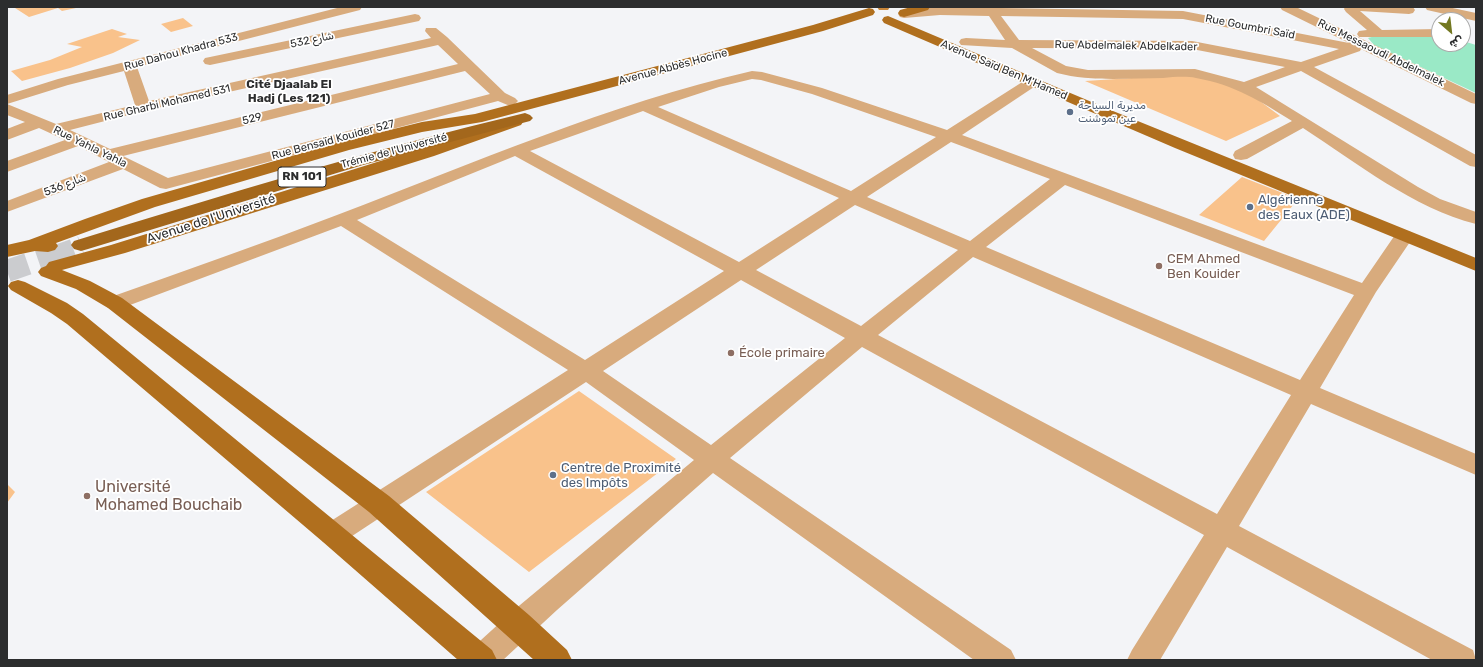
<!DOCTYPE html>
<html>
<head>
<meta charset="utf-8">
<style>
  body { margin:0 }
  #map { position:relative; width:1483px; height:667px; overflow:hidden; background:#f3f4f7; font-family:Rubik,"Noto Sans Arabic",sans-serif }
  canvas { display:block }
  .frame { position:absolute; inset:0; border:8px solid #2c2d2e; pointer-events:none }
  .north { position:absolute; left:1431px; top:12px; width:40px; height:40px; box-sizing:border-box; background:#fff; border:1px solid #ababab; border-radius:50%; rotate:152deg; font-size:11px; font-weight:700; line-height:16px; text-align:center; color:#2c2d2e }
  .north::after { content:''; display:block; margin:auto; width:14px; height:18px; background:#737821; clip-path:polygon(50% 0,100% 100%,50% 72%,0 100%) }
</style>
</head>
<body>
<div id="map">
<canvas width="1483" height="667"></canvas>
<div class="frame"></div>
<div class="north">ش</div>
</div>
<script>
const ctx = document.querySelector('canvas').getContext('2d');
ctx.lineJoin = 'round';
function fill(path, color) {
  ctx.fillStyle = color;
  ctx.fill(path, 'evenodd');
}
function stroke(path, color, width, dash) {
  ctx.strokeStyle = color;
  ctx.lineWidth = width;
  ctx.lineCap = dash ? 'butt' : 'round';
  ctx.setLineDash(dash || []);
  ctx.stroke(path);
}
function drawText(font, color, halo, rows, align = 'center') {
  ctx.font = font + ' Rubik,"Noto Sans Arabic",sans-serif';
  ctx.lineWidth = 3.5;
  ctx.setLineDash([]);
  ctx.textBaseline = 'middle';
  ctx.strokeStyle = halo;
  ctx.fillStyle = color;
  for (const [text, x, y, turn = 0] of rows) {
    ctx.save();
    ctx.translate(x, y);
    ctx.rotate((+turn || 0) * Math.PI / 180);
    ctx.textAlign = isNaN(turn) ? turn : align;
    if (halo) ctx.strokeText(text, 0, 0);
    ctx.fillText(text, 0, 0);
    ctx.restore();
  }
}
fill(new Path2D(`
  M1379 35H1439V44H1463V41L1476 45V93L1374 45 1368 38Z`), '#9ae9c6');
fill(new Path2D(`
  M19 7H76V8L62 11 58 8 29 17 15 8Z
  M183 18 193 26 171 32 161 24Z
  M112 29 127 34 118 37 140 40 113 53 70 68 22 81 11 71 50 60 82 47 67 44Z
  M1194 74 1245 90 1280 116 1226 141 1085 81Z
  M1242 177 1298 199 1264 241 1199 215Z
  M579 391 676 459 529 572 426 492Z
  M7 484 15 492 7 503Z`), '#f9c28b');
stroke(new Path2D(`
  M56 254 81 245`), '#cbcccf', 18, [18, 8]);
stroke(new Path2D(`
  M7 271 59 253`), '#cbcccf', 22, [22, 11]);
fill(new Path2D(`
  M341 7H362L360 10 137 67 149 101 431 38 425 31 426 28H436L447 37 505 93 515 98 518 101 515 104 510 106 498 101 166 189 160 188 123 169 7 212V201L109 162 78 146 7 172V161L65 140 39 128 7 140V129L25 122 7 115V95L58 79ZM438 45 458 64 110 149 70 130 144 111ZM124 71 135 105 56 124 7 104 68 85ZM465 71 490 94 168 178 123 156Z
  M940 7 1183 11 1349 43 1282 10 1280 7H1296L1476 94V104L1471 103 1361 49 1360 51 1314 67 1476 155V167L1470 166 1301 71 1256 87 1418 187 1440 199 1476 212V224C1413 208 1357 163 1303 128L1247 159 1241 160 1235 159 1233 155 1235 151 1292 121C1260 101 1235 85 1196 78 1186 76 1174 77 1163 78 1128 78 1091 82 1057 73L1012 48 961 45 959 42 961 39 966 38 1005 40 989 16 940 15 904 18 900 17 898 14 900 11 904 10ZM1001 16 1183 19 1339 49 1301 62 1192 41 1019 40ZM1032 48 1192 49 1285 67 1244 82 1195 69 1088 70 1066 66Z
  M1345 7H1413L1415 10 1413 13 1409 14 1360 11 1382 30 1439 29V37H1359L1357 34 1359 31 1367 30 1346 12 1344 9Z
  M1425 7H1448L1476 13V21L1427 10Z
  M415 14 419 15 421 18 419 21 210 65 205 64 203 61 205 58 210 57Z
  M752 71 762 72 822 88 947 130 1027 79 1032 78 1037 79 1039 82 1037 85 962 135 1362 283 1397 232 1404 230 1411 232 1414 236 1376 292 1320 388 1476 454V475L1311 404 1239 526 1473 650 1476 660H1432L1227 547 1160 660H1127L1132 650 1204 535 862 347 730 458 1011 650 1016 660H974L713 473 557 610 503 660H465L470 650 514 610 694 460 586 382 343 542 333 545 323 542 319 534 323 526 568 370 341 226 122 308 115 309 108 308 104 303 108 298C184 271 261 244 337 215 474 163 609 104 752 71ZM752 79 761 80 812 94 936 137 851 191 658 107 719 87ZM643 111 839 198 739 262 530 151ZM951 142 1050 179 970 241 867 197ZM515 156 724 271 585 360 357 220ZM1065 185 1354 295 1300 380 986 247ZM855 205 958 250 861 326 756 270ZM973 257 1291 395 1217 514 878 335ZM741 280 845 338 711 445 603 371Z`), '#d8ab7d');
fill(new Path2D(`
  M877 7H890L888 10H879Z`), '#c8863a');
fill(new Path2D(`
  M911 7H930L928 10 904 17 900 16 898 13 900 10Z
  M869 8 873 9 875 12 873 15 823 31 482 122 422 132 349 150 155 207 56 243 58 246 55 250 48 252 35 251 7 257V245L29 240 85 219 142 199 337 143 422 122 475 114 813 25Z
  M888 16 1113 111 1476 258V271L1175 148 884 23 882 20 884 17Z
  M515 117 521 119 523 122 521 125 434 156 125 253 62 270 90 281 122 298 389 496 529 615 567 650 572 660H534L369 512 108 308 76 289 41 276 38 272 41 268 46 266 49 262 111 245 422 148Z
  M18 280 25 282 67 303 83 314 492 650 497 660H458L323 542 67 324 51 313 11 290 8 286 11 282Z`), '#b06f1e');
fill(new Path2D(`
  M525 113 530 115 533 118 530 121 363 165 88 249 81 251 74 249 71 245 74 241C223 195 373 149 525 113Z`), '#a3671c');
for (const [x, y, r, color] of [
  [1070,112,4,"#5c6f8a"],
  [1250,207,4,"#5c6f8a"],
  [1159,266,4,"#8d6e63"],
  [731,353,4,"#8d6e63"],
  [553,475,4,"#5c6f8a"],
  [87,496,4,"#8d6e63"]
]) {
  const dot = new Path2D();
  dot.arc(x, y, r, 0, 2 * Math.PI);
  ctx.fillStyle = color;
  ctx.fill(dot);
  stroke(dot, '#fff', 1.5);
}
drawText('11px', '#2c2d2e', '#fff', [
  ["Rue Goumbri Saïd",1250,27,11],
  ["532 شارع",312,40,-12],
  ["Rue Abdelmalek Abdelkader",1126,46,1],
  ["Rue Dahou Khadra 533",181,52,-15],
  ["Rue Messaoudi Abdelmalek",1381,53,26],
  ["Avenue Abbès Hocine",673,67,-15],
  ["Avenue Saïd Ben M'Hamed",1004,70,23],
  ["Rue Gharbi Mohamed 531",167,103,-13],
  ["529",252,119,-14],
  ["Rue Bensaïd Kouider 527",333,140,-15],
  ["Rue Yahla Yahla",90,147,26],
  ["Trémie de l'Université",394,151,-15],
  ["شارع 536",65,185,-21]
]);
drawText('11px', '#4e5e75', '#fff', [
  ["مديرية السياحة",1078,106],
  ["عين تموشنت",1078,119]
], 'left');
drawText('bold 12px', '#2c2d2e', '#fff', [
  ["Cité Djaalab El",289,85],
  ["Hadj (Les 121)",289,99]
]);
for (const [x, y, w] of [
  [302,177,48]
]) {
  const box = new Path2D();
  box.roundRect(x - w / 2, y - 10, w, 20, 3);
  ctx.fillStyle = '#fff';
  ctx.fill(box);
  stroke(box, '#2c2d2e', 1);
}
drawText('bold 12px', '#2c2d2e', null, [
  ["RN 101",302,177]
]);
drawText('13px', '#4e5e75', '#fff', [
  ["Algérienne",1258,200],
  ["des Eaux (ADE)",1258,215],
  ["Centre de Proximité",561,468],
  ["des Impôts",561,483]
], 'left');
drawText('13px', '#2c2d2e', '#fff', [
  ["Avenue de l'Université",211,219,-18]
]);
drawText('13px', '#785e54', '#fff', [
  ["CEM Ahmed",1167,259],
  ["Ben Kouider",1167,274],
  ["École primaire",739,353]
], 'left');
drawText('16px', '#785e54', '#fff', [
  ["Université",95,487],
  ["Mohamed Bouchaib",95,505]
], 'left');
</script>
</body>
</html>
